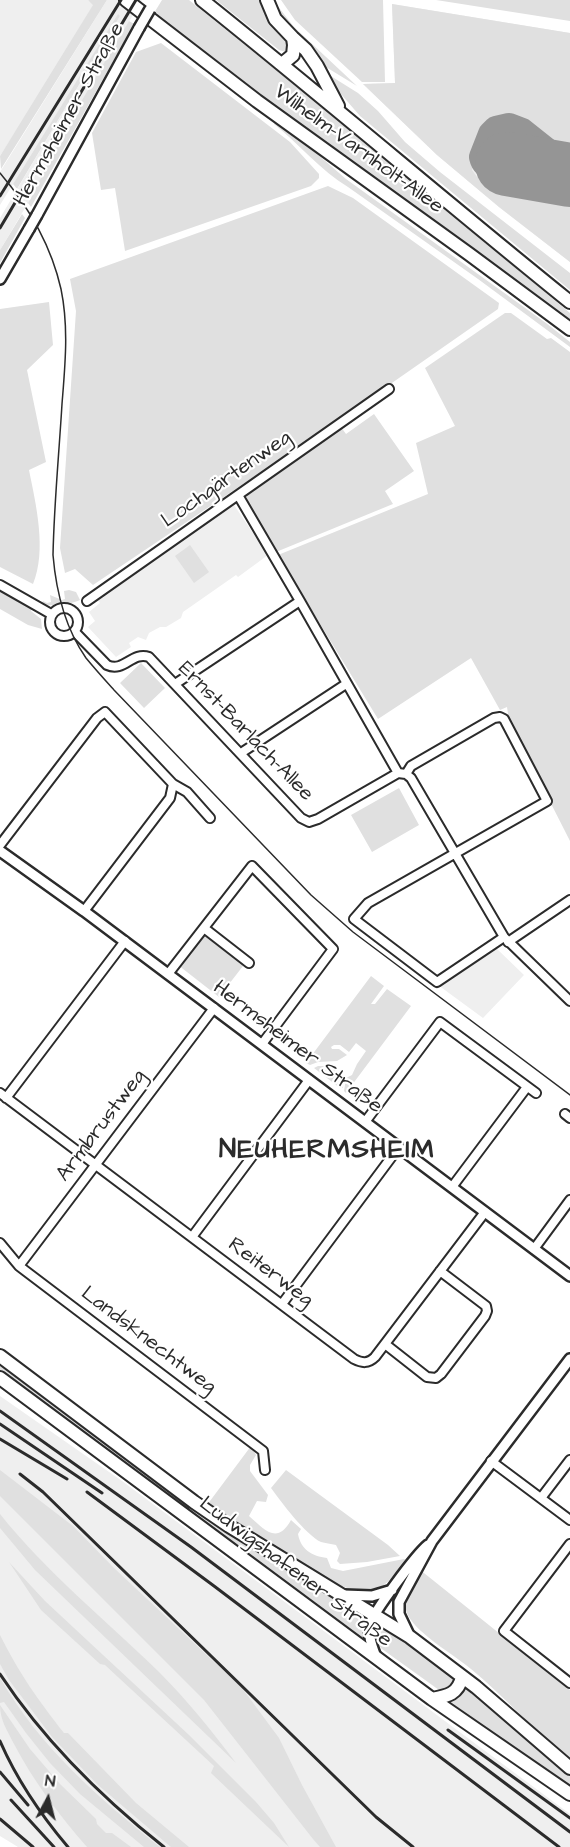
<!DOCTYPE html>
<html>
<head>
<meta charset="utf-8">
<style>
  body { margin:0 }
  #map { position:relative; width:570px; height:1847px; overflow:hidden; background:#fff; font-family:"Architects Daughter",sans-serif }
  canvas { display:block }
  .north { position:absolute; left:18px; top:1769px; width:60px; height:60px; -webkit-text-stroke:4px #fff; paint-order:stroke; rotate:7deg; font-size:16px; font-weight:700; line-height:24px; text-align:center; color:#2b2b2b }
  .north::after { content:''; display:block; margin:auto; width:21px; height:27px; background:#2b2b2b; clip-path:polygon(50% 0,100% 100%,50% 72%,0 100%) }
</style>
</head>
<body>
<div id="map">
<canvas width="570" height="1847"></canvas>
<div class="north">N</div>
</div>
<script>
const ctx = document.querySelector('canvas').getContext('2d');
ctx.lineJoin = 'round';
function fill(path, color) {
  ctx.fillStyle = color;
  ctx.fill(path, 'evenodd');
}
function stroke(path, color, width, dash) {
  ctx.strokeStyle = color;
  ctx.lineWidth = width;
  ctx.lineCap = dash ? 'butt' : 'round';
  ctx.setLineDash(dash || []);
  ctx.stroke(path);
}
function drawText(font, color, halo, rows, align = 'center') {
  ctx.font = font + ' "Architects Daughter",sans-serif';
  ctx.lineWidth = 4.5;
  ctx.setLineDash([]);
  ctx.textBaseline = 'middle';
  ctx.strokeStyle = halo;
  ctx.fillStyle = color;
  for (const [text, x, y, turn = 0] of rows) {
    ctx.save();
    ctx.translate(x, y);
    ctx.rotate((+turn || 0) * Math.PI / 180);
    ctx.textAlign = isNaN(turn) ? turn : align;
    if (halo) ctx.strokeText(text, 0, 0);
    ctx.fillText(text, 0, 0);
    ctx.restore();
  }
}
fill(new Path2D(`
  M0 0H88L94 4 53 73 0 156Z
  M107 0H142L73 115 28 203 0 250V218L120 16 118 15 0 205V172Z
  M392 4 570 33V262L499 207 437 155 363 84 395 83Z
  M234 505 268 555 238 577 236 575 183 612 181 618 166 627H160L149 633 146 640 138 637 129 643 131 647 116 657 88 627 95 621 89 612 100 603 97 599Z
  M495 947 524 975 483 1018 438 985Z
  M0 1396 122 1481 570 1814V1847H18L0 1836Z`), '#efefef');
fill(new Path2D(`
  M88 0H107L1 169 0 156 93 5Z
  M162 0H189L333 116 570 313V320C432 217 289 121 154 13Z
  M216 0H262L288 40V50L286 52 279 50Z
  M273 0 294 27 357 86 321 64 313 50 282 17 275 6Z
  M281 0H383L385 82H362L295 20Z
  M436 0H570V21Z
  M392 4 570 33V156C559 148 521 118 511 116 498 114 486 122 481 133L472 170 477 177 570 194V262L499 207 437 155 363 84 395 83Z
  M118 14 120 16 17 189 13 184Z
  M129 21 134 24 31 207 28 203 73 115Z
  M161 43 290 142 319 174V178L311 186 125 251 115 188 101 190 92 133 136 52Z
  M326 73 358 93 378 111 405 142 440 172 570 273V290L360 116 334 86Z
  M275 122 316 153 346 179 546 323 570 342V347L478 279 348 187C321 171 299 144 274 124Z
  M328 186 353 198 499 303 498 309 356 408 93 585 75 569 65 573 60 548 76 311 70 279Z
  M22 214 25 218 0 263V250Z
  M49 302 53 345 27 370 46 462 29 470C36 505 47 550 33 584L0 567V309Z
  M505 313H511L547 339 551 338 570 352V841L509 721 507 707 500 710 471 658 378 719 278 555 428 494 416 443 455 426 425 368Z
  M374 414 414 471 385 491 393 504 276 552 246 501 248 492 341 427 346 434Z
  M190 545 209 572 194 583 175 556Z
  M0 590 33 608 31 611 41 619 42 629 28 625 0 609Z
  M69 590 76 592 80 600C73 604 48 607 41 604L43 601 47 603 51 602 50 595 62 600 65 599 64 591Z
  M141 663 165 688 144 708 120 683Z
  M399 788 419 825 372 852 351 815Z
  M203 934 243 966 219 997 178 965Z
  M371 976 384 986 371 1004H375L387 989 411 1006 346 1093 344 1091 346 1078 352 1075 357 1064 366 1051 356 1043 349 1052 340 1045H334L331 1047 332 1049H339L347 1055 337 1061 318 1062 310 1065 306 1063Z
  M318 1066H332L337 1069 336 1071 344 1078 343 1088H340L314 1068Z
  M0 1363 222 1529 287 1570 366 1616 365 1643 0 1372Z
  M251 1446 256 1455 250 1465V1471L268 1495 266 1502 257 1501 249 1516C265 1530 277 1545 291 1520L301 1529 298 1534C301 1550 312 1556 327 1558L331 1568 343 1571 404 1559 406 1560C397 1572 387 1586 373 1591 342 1601 237 1524 207 1505Z
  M0 1470 73 1526 114 1568 242 1688 279 1738 302 1785 336 1847H320L313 1839 204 1700 0 1496Z
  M286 1470 388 1545 400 1556 367 1562 340 1564 337 1561 340 1553 336 1545C331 1544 325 1543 321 1542 306 1535 281 1502 271 1488Z
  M0 1514C47 1573 106 1620 159 1672 187 1700 212 1731 236 1763L35 1570 0 1528Z
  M9 1562 45 1601 189 1735 256 1802 274 1823 289 1847 211 1773 214 1766 105 1665 100 1664 41 1610Z
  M419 1569 570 1690V1759C535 1732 506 1698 471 1669 454 1655 423 1637 411 1620 402 1608 404 1592 415 1583L413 1582Z
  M377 1622 454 1677 453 1687 439 1690 382 1649C375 1642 373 1635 374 1624Z
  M0 1635C19 1673 38 1700 64 1733H68L136 1803 189 1847H171L165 1842 98 1785 52 1737 9 1680 0 1664Z
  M0 1678C40 1747 98 1798 160 1847H144L80 1794 50 1763 26 1733 4 1702 0 1703Z
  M466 1688 570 1775V1788L447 1703V1701L459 1695Z
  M0 1705 30 1749 60 1784 96 1819 97 1824 106 1833H112L131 1847H87C59 1815 34 1782 14 1744 7 1730 0 1720 0 1705Z`), '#e0e0e0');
stroke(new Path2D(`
  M507 164C497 168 485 170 482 157L491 134 496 129 509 126 522 131 570 169`), '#959595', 26);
stroke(new Path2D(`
  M507 164 570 175`), '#959595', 64);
const minor = new Path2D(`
  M238 495 300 601 398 773
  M0 585 51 614
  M87 601 389 389
  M50 622a14 14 0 1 1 28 0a14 14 0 1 1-28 0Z
  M75 632 107 665C124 673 132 651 149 657L301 818 309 822 318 819 398 773 406 774 411 778 504 937 570 1001
  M175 684 300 601
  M241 753 346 684
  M406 774 411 766 494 718 500 717 504 719 547 801 368 903 354 919 437 982 504 937
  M0 845 97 718 105 712 173 784 187 792 210 818
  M84 911 170 798 173 784
  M204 928 249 963
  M508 942 570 900
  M168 974 252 866 333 949
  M262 1044 333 949
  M0 1093 354 1359C362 1363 368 1364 375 1357L485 1212
  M6 1098 125 941
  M565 1114 570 1118
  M365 1122 440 1022 536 1093
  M452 1187 527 1087
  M192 1237 309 1080
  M0 1243 19 1266 263 1451 265 1470
  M534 1249 570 1200
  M19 1266 214 1008
  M282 1304 399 1147
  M385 1344 427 1377 436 1378 441 1374 485 1316 487 1311 486 1306 440 1271
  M491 1461 570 1520
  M541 1498 570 1460
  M570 1544 504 1631 570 1683`);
const tertiary = new Path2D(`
  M37 215 139 28
  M0 279 29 229
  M0 851 84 911 570 1276
  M344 1595 372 1596 392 1590
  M410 1637 399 1614V1602L432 1541 570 1359
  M376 1657C372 1646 368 1637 370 1625 372 1613 417 1554 428 1545`);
const primary = new Path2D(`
  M126 0 257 101 469 254 570 329
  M202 0C326 99 446 202 570 302
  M267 0 275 19 293 38 306 50 317 66 338 106
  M282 64 293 55 294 45 293 38
  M0 1356 194 1502 229 1526 410 1637 476 1687 570 1768
  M0 1378 432 1699 570 1794
  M432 1699C448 1696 458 1694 462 1677`);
stroke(minor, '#2b2b2b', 12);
stroke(tertiary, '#2b2b2b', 14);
stroke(primary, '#2b2b2b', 16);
stroke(minor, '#fff', 8);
stroke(tertiary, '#fff', 9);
stroke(primary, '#fff', 12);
stroke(new Path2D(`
  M0 173C29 207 51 245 61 289 69 328 65 366 62 404 59 454 54 505 53 555 56 591 65 628 86 658 95 669 105 680 114 690L311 895 353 932 570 1095`), '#2b2b2b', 1.5);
stroke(new Path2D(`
  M0 196 121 0
  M0 228 136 0
  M0 1411 191 1547 570 1832
  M0 1424 102 1493
  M0 1439 67 1479
  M20 1474 43 1492 376 1817 413 1847
  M87 1492 214 1586 559 1847
  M0 1674C45 1742 101 1797 164 1847
  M448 1730 570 1818
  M0 1741C17 1780 41 1815 68 1847
  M0 1772 28 1805
  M11 1800 54 1847
  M0 1819 33 1847`), '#2b2b2b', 3);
const tertiaryBridge = new Path2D(`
  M139 28 150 9
  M29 229 37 215`);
stroke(tertiaryBridge, '#2b2b2b', 14, []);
stroke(tertiaryBridge, '#fff', 9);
drawText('21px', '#2b2b2b', '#fff', [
  ["Hermsheimer Straße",70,115,-61],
  ["Wilhelm-Varnholt-Allee",358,150,36],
  ["Lochgärtenweg",227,480,-35],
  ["Ernst-Barlach-Allee",245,732,46],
  ["Hermsheimer Straße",297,1048,37],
  ["Armbrustweg",102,1126,-53],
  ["Reiterweg",270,1273,37],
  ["Landsknechtweg",148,1341,37],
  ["Ludwigshafener Straße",295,1573,37]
]);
ctx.letterSpacing = '1.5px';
drawText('bold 27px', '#2b2b2b', '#fff', [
  ["NEUHERMSHEIM",327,1151]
]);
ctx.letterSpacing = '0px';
</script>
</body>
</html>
